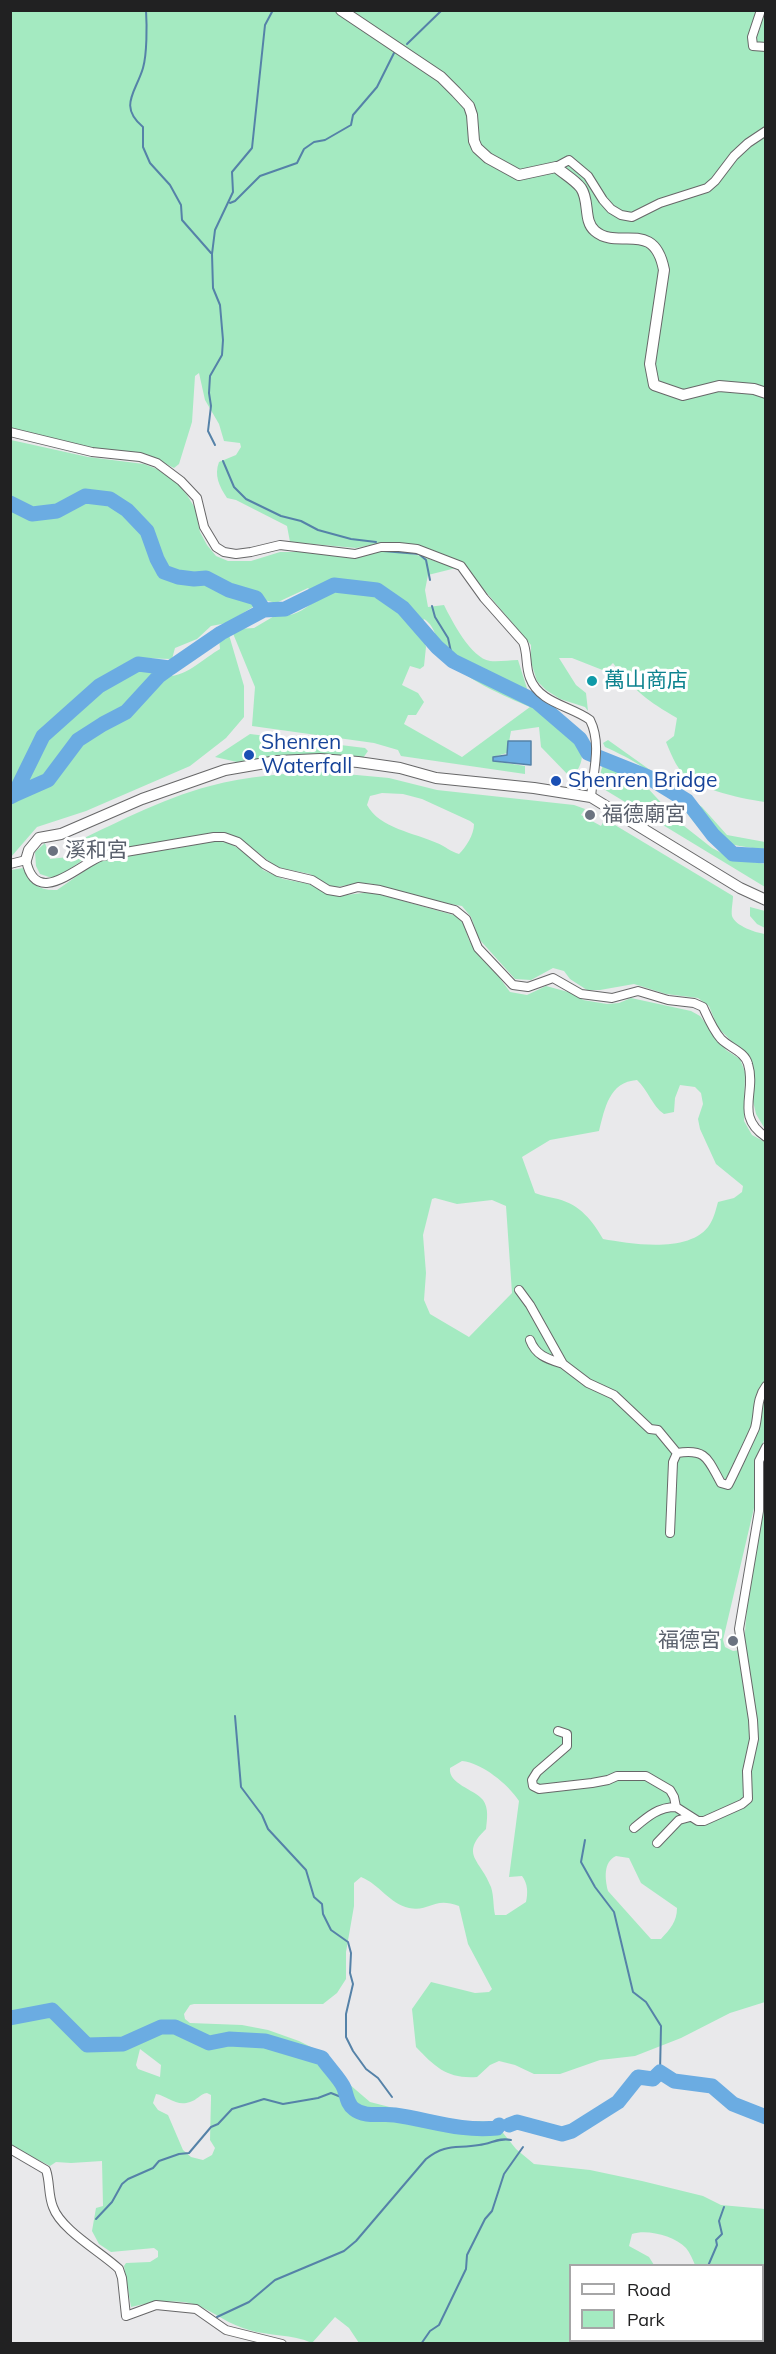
<!DOCTYPE html>
<html>
<head>
<meta charset="utf-8">
<style>
  body { margin:0 }
  #map { position:relative; width:776px; height:2354px; overflow:hidden; background:#e9e9eb; font-family:Mulish,sans-serif }
  canvas { display:block }
  .frame { position:absolute; inset:0; border:12px solid #212122; pointer-events:none }
  .legend { position:absolute; left:569px; top:2264px; width:195px; height:78px; box-sizing:border-box; background:#fff; border:2px solid #a6a6a7; margin:0; padding:8px 10px; list-style:none; font-size:18px; color:#212122 }
  .legend li { display:flex; align-items:center; gap:12px; height:30px }
  .legend b { width:30px; border:2px solid #a6a6a7 }
</style>
</head>
<body>
<div id="map">
<canvas width="776" height="2354"></canvas>
<div class="frame"></div>
<ul class="legend">
<li><b style="height:8px;background:#fff"></b>Road</li>
<li><b style="height:16px;background:#a4eac1"></b>Park</li>
</ul>
</div>
<script>
const ctx = document.querySelector('canvas').getContext('2d');
ctx.lineJoin = 'round';
function fill(path, color) {
  ctx.fillStyle = color;
  ctx.fill(path, 'evenodd');
}
function stroke(path, color, width, dash) {
  ctx.strokeStyle = color;
  ctx.lineWidth = width;
  ctx.lineCap = dash ? 'butt' : 'round';
  ctx.setLineDash(dash || []);
  ctx.stroke(path);
}
function drawText(font, color, halo, rows, align = 'center') {
  ctx.font = font + ' Mulish,"Noto Sans TC",sans-serif';
  ctx.lineWidth = 6;
  ctx.setLineDash([]);
  ctx.textBaseline = 'middle';
  ctx.strokeStyle = halo;
  ctx.fillStyle = color;
  for (const [text, x, y, turn = 0] of rows) {
    ctx.save();
    ctx.translate(x, y);
    ctx.rotate((+turn || 0) * Math.PI / 180);
    ctx.textAlign = isNaN(turn) ? turn : align;
    if (halo) ctx.strokeText(text, 0, 0);
    ctx.fillText(text, 0, 0);
    ctx.restore();
  }
}
fill(new Path2D(`
  M11 11H765V802C739 798 690 789 676 764 672 757 669 749 666 742L674 736 677 718C649 702 632 689 613 663L605 671 572 658H559L576 685 586 693 588 711 585 707 560 699 546 690 537 681 531 662V645L463 565 416 545 381 543 356 548 290 542 287 526 236 500 227 498C219 486 214 475 219 462L236 455 241 447 240 443 224 441 219 424 205 400 199 373 195 376 192 422 179 464 174 468 150 456 93 449 11 428Z
  M11 440 88 457 144 464 157 469 177 483 187 495 195 508 200 532 207 545 216 556 228 561H251L280 552H319L358 558 374 552 391 551 417 555 456 568 428 575 425 590 428 607 444 605C452 621 471 658 490 661 499 662 509 660 518 660L530 698 543 709 580 747C585 760 579 768 572 779L541 747 539 727 511 731 507 753 493 757V761L525 766V774L401 756 398 750 374 743 252 726 255 687 232 631 237 629 254 628 276 615C295 618 304 609 318 599L308 588 276 603 264 600 227 623 211 626 197 639 175 648 172 659 139 658V664C145 667 150 671 156 674 180 684 202 659 220 649L219 638 229 635 244 686V717L226 738 190 766 86 811 37 827 11 857ZM424 619C437 627 436 644 444 656 460 677 506 697 530 707L462 757 404 724 408 715H416L424 702 418 693 402 685 410 666 420 669 424 666 426 647 420 626Z
  M250 734 365 748 368 751 363 758 311 755 237 762 215 757Z
  M608 740 702 807 727 835 765 842V850C749 847 730 846 715 839 695 830 687 810 674 795 657 773 630 758 605 747L603 743Z
  M607 762 643 783 679 822 712 848 731 858 765 864V887L602 788C601 779 598 768 607 762Z
  M324 772 389 778 437 790 574 805 585 809 581 815 601 826 605 819 733 896C733 902 731 910 732 916 735 926 757 933 765 934V1129L756 1114 753 1101V1068L749 1058 718 1028 709 1006 698 998 666 994 634 984 600 990H587L570 979 564 971 553 968 531 980 515 979 479 939 471 917 462 906 427 900 373 884 358 883 337 887 325 885 310 874 276 867 246 843 234 836 210 834 97 853C82 858 69 871 55 879L40 874 36 866 35 852 45 843 50 859 68 857 67 846C113 825 160 799 210 786 247 776 286 773 324 772ZM382 793 403 794 422 799 470 821 474 824C474 835 466 847 459 854 451 852 445 846 437 843 415 833 379 828 367 805L370 796Z
  M213 841 229 843 254 858 263 870 283 879 309 884 327 894 338 896 371 892 457 916 463 923 469 940 478 955 499 977 510 992 527 995 546 986 572 993 583 1000 607 1004 619 1003 631 998 691 1011 700 1016 726 1050 740 1059 745 1072 744 1121 752 1135 765 1142V1438L758 1455 755 1468 754 1508 723 1640 725 1647 733 1651 740 1650 744 1643 750 1573 765 1456V2002L730 2013 681 2038 635 2056 600 2060 560 2074H534L515 2065 499 2061 490 2065 477 2077C448 2079 436 2068 416 2047L412 2009 431 1982 475 1993 489 1992 492 1989 468 1944 459 1906C433 1896 431 1912 409 1908 390 1904 379 1884 361 1877L354 1883V1906L346 1952V1979L337 1993 323 2004H194L190 2005 184 2014 185 2019 190 2023 242 2025 268 2030 299 2041 325 2054 342 2078 370 2102 452 2123 479 2121 495 2123 516 2149 534 2164 590 2170 642 2181 703 2196 721 2205 765 2209V2273L763 2274 762 2266 695 2265C693 2260 690 2253 686 2248 674 2236 648 2229 632 2234L629 2246 649 2257 654 2265 570 2266V2340H656V2343H359L349 2328 335 2317 312 2343C292 2334 269 2336 249 2330 228 2324 217 2314 199 2306 182 2298 149 2302 131 2307L124 2266 126 2263 150 2262 158 2257V2251L154 2248 111 2252 99 2244 92 2231 96 2208 103 2206 102 2161 71 2163 56 2162 50 2166 11 2146V870L23 868C29 884 40 891 57 890L103 858 173 849ZM637 1080C648 1090 652 1106 664 1114L674 1112 675 1098 680 1085 695 1087 701 1093 703 1104 698 1119 700 1129 716 1164 743 1186 742 1192 734 1198 718 1202C716 1209 714 1218 710 1224 692 1254 631 1244 603 1239 592 1220 580 1205 558 1199 550 1197 543 1196 535 1193L522 1157 550 1140 599 1131C605 1108 609 1082 637 1080ZM435 1198 457 1204 492 1200 506 1206 512 1293 469 1337 430 1314 424 1300 426 1273 423 1235 432 1199ZM462 1761C482 1763 508 1784 519 1801L509 1877 522 1876C528 1884 528 1893 526 1902L506 1915H495C493 1906 494 1896 491 1887 481 1860 459 1855 486 1829 487 1820 489 1808 483 1800 474 1789 448 1784 450 1768ZM616 1856 629 1858 641 1883 677 1908C677 1922 670 1929 661 1939H651L608 1891C605 1879 603 1862 616 1856ZM140 2049 161 2065 160 2077 138 2069 136 2065ZM207 2093 211 2095V2099L210 2140 215 2148 212 2155 203 2160 191 2157 183 2150 168 2115 158 2110 153 2103 156 2094C168 2096 176 2107 190 2102 197 2100 200 2094 207 2093Z
  M750 907 765 911V928L757 924 750 916Z
  M763 2294H765V2343H696L701 2340H762Z`), '#a4eac1');
const water = new Path2D(`
  M508 741H531V765L493 761V757L507 755Z`);
fill(water, '#6bace2');
stroke(water, '#5582a8', 1.5);
stroke(new Path2D(`
  M146 10C147 26 147 54 143 68 136 92 118 106 143 127V147L150 163 170 185 181 205 182 220 211 253
  M407 44 442 10
  M230 203 235 201 260 176 297 163 304 149 314 142 325 140 351 125 353 115 377 87 394 53
  M215 445 208 431 211 406 209 393 210 376 222 355 223 340 220 305 213 288 212 254 215 230 233 192 232 172 252 148 265 25 273 10
  M223 461 234 487 246 499 281 516 301 521 318 530 351 539 376 542
  M383 551 419 554 426 560 430 580
  M432 606 435 617 448 638 453 661
  M235 1716 241 1787 262 1815 268 1829 306 1870 314 1897 322 1904 323 1914 331 1930 348 1942 351 1953 350 1973 353 1984 346 2014V2037L353 2051 366 2069 378 2078 392 2097
  M585 1840 581 1862 595 1887 614 1912 633 1992 646 2002 661 2026 660 2072
  M96 2219 112 2202 122 2184 128 2179 153 2168 159 2161 179 2154 189 2153 211 2127 218 2124 232 2109 264 2099 283 2104 318 2098 331 2093 346 2099
  M708 2266 717 2245 716 2240 722 2234 719 2221 724 2207
  M217 2317 249 2302 275 2280 344 2251 356 2241 426 2159C446 2143 456 2149 479 2145 491 2144 499 2137 511 2140
  M421 2344 430 2331 439 2325 466 2269 467 2255 485 2219 492 2211 504 2174 523 2147`), '#5582a8', 2);
stroke(new Path2D(`
  M10 503 32 514 57 511 85 496 110 499 127 510 147 531 157 559 164 572 178 577 194 579 206 578 229 590 256 598 264 610
  M14 795 48 780 78 740 103 724 126 712 159 676 170 668
  M10 797 14 795 43 736 99 686 138 664 170 668 221 633 264 610 285 609 334 585 377 590 403 608 437 647 453 661 537 702 580 739 588 753 648 777 687 801 713 835 733 854 766 856
  M10 2018 52 2010 87 2045 123 2044 161 2027H175L209 2043 229 2039 265 2041 322 2058C328 2067 341 2080 344 2088 347 2096 347 2104 354 2109 365 2118 382 2113 395 2115 430 2120 461 2132 497 2128L499 2125
  M509 2125 517 2122 562 2134 572 2131 618 2102 638 2077 653 2079 660 2072 674 2081 712 2086 733 2104 766 2117`), '#6bace2', 15);
const minor = new Path2D(`
  M761 10 752 37 753 46 766 47
  M556 167 569 160 588 176 603 200 611 209 621 215 632 217 660 203 707 188 715 181 734 156 748 143 766 131
  M10 432 92 452 140 457 157 463 181 481 197 498 204 527 216 547 224 552 236 554 251 552 280 545 355 554 381 547H399L417 549 461 566 484 598 523 642C528 653 525 666 530 678 539 703 571 706 590 720 602 744 593 772 591 797
  M10 864 26 860C36 910 79 864 102 856L214 837H224L238 842 264 864 278 872 312 880 328 890 340 892 358 887 380 890 455 910 466 919 478 948 513 985 528 987 553 978 581 994 612 998 638 991 668 1000 694 1003 703 1007C708 1018 713 1030 721 1039 730 1048 745 1052 748 1064 757 1093 734 1116 766 1137
  M519 1290 530 1305 563 1364 588 1383 614 1395 650 1429 658 1430 677 1453C707 1448 708 1460 721 1483L728 1485C730 1482 753 1433 755 1428 759 1413 756 1399 766 1386
  M530 1340C536 1356 548 1359 563 1364
  M670 1533 673 1462 677 1453
  M558 1731 567 1734V1746L537 1772 532 1780 533 1786 539 1789 592 1783 608 1780 617 1776H646L670 1790 674 1797 676 1807 698 1821H704L742 1804 748 1799 747 1771 754 1739 753 1720 739 1629 759 1511V1461L766 1447
  M634 1828C647 1817 658 1807 676 1807
  M657 1843 679 1820 690 1817
  M10 2149 46 2170C50 2181 48 2195 53 2207 61 2230 101 2252 119 2269L122 2278 126 2316 156 2305 196 2309 226 2330 282 2344`);
const tertiary = new Path2D(`
  M341 10 441 77 456 92 469 106 472 115 474 141 477 148 488 158 519 175 556 167C564 174 575 180 581 188 590 201 583 221 595 231 618 251 654 218 664 270L650 364 654 385 683 395 719 386 754 389 766 393
  M26 860 29 850 39 838 61 834 142 799 225 770 277 761 320 759 358 762 400 768 436 778 534 788 591 797 740 888 766 900`);
stroke(minor, '#676768', 10);
stroke(tertiary, '#676768', 12);
stroke(minor, '#fff', 8);
stroke(tertiary, '#fff', 10);
for (const [x, y, r, color] of [
  [592,681,6,"#0f9aa8"],
  [249,755,6,"#1a4fb4"],
  [556,781,6,"#1a4fb4"],
  [590,815,6,"#6b7280"],
  [53,851,6,"#6b7280"],
  [733,1641,6,"#6b7280"]
]) {
  const dot = new Path2D();
  dot.arc(x, y, r, 0, 2 * Math.PI);
  ctx.fillStyle = color;
  ctx.fill(dot);
  stroke(dot, '#fff', 2);
}
drawText('21px', '#0d838f', '#fff', [
  ["萬山商店",604,681]
], 'left');
drawText('21px', '#164399', '#fff', [
  ["Shenren",261,743],
  ["Waterfall",261,767],
  ["Shenren Bridge",568,781]
], 'left');
drawText('21px', '#5b616d', '#fff', [
  ["福德廟宮",602,815],
  ["溪和宮",65,851],
  ["福德宮",721,1641,"right"]
], 'left');
</script>
</body>
</html>
